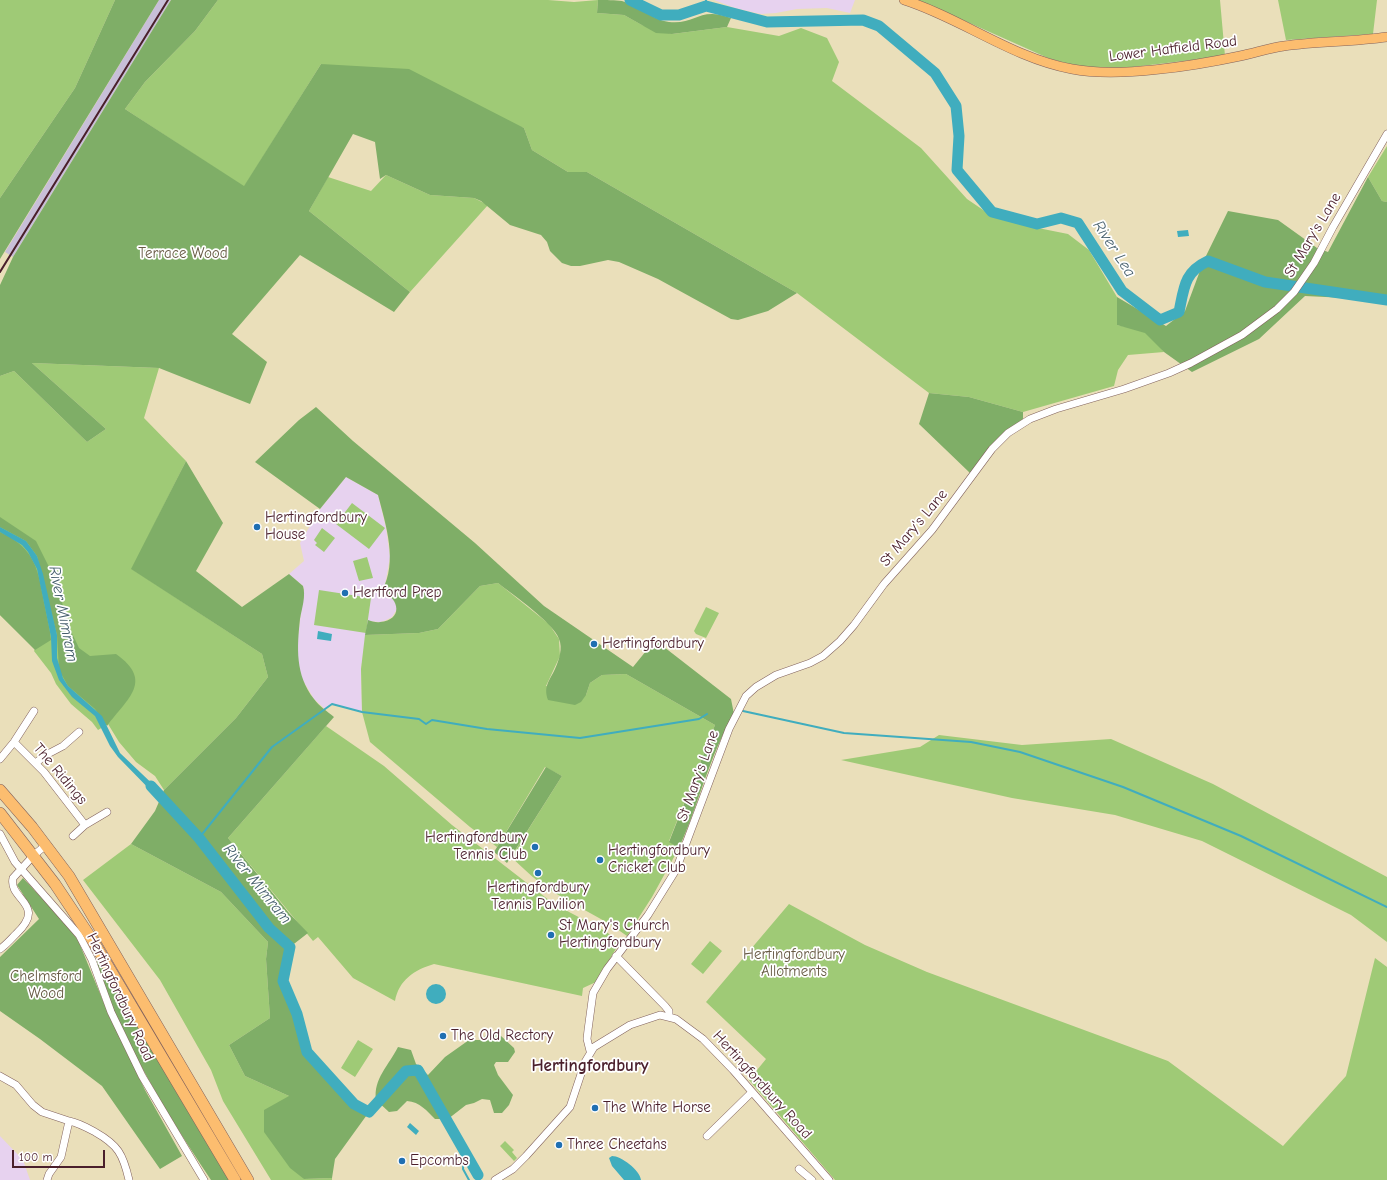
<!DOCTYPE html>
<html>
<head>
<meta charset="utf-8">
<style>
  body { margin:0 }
  #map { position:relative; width:1387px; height:1180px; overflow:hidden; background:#eadfba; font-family:"Comic Neue",sans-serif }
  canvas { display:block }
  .scale { position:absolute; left:12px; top:1150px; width:93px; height:18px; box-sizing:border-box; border:2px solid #4a1f2b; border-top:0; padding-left:5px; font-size:12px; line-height:14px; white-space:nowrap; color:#4a1f2b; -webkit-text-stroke:3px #fff; paint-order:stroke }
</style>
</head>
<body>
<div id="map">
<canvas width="1387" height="1180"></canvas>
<div class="scale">100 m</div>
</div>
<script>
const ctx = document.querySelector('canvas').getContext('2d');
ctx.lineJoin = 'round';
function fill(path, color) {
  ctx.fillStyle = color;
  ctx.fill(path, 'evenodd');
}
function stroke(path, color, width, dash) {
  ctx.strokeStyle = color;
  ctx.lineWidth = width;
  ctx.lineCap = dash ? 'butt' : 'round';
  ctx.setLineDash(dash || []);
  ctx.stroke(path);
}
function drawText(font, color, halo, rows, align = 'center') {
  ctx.font = font + ' "Comic Neue",sans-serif';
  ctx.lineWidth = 3.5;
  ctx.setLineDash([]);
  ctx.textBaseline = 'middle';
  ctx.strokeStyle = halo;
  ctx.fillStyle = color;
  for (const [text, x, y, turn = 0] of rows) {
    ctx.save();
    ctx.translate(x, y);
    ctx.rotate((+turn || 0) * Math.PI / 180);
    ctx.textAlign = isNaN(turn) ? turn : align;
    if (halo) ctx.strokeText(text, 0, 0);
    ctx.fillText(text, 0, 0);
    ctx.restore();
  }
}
fill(new Path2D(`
  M714 0H855L850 13 827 8 797 9 776 13 761 14 735 8Z
  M346 477 378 495 386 528 390 557 385 585 397 605V609L392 617 384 621 380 622 368 621 361 669 362 712 332 704 325 709 314 699 301 677 298 662 297 644 304 590 303 586 289 574 304 561 300 543 320 509Z
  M0 1136 23 1160 30 1180H0Z`), '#e7d2ef');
fill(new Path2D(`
  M159 0H171L13 257 5 252Z`), '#c8bfd8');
fill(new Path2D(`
  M0 0H115L75 88 0 198Z
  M218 0H548L574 2 598 0 597 13 624 15 642 25 672 34 727 27 779 36 801 28 827 38 839 62 832 81 921 148 967 199 992 216 1038 228 1068 234 1089 250 1117 297V325L1147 331 1164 352 1128 355 1118 370 1114 386 1023 412 969 397 929 393 797 293 587 172H568L532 150 524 128 321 64 244 187 125 109 145 82 195 31Z
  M918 0H1220L1225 56 1116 69 1079 67 1048 58Z
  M1278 0H1377L1373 34 1286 40Z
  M1387 146V202L1382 201 1368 177Z
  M386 175 430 195 474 198 488 205 410 292 309 211 328 177 371 191Z
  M32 363 159 368 144 418 186 461 132 569 262 654 268 677 236 718 164 790 155 776 136 762 119 742 108 724 98 730 92 722 71 704 56 684 51 673 34 651 35 649 0 615V376L14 371 87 442 106 429Z
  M352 503 385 528 369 549 336 524Z
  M322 528 335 538 324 552 315 545 317 543 314 540Z
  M367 557 373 578 359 581 353 561Z
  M498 583 549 624 559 639 560 656 546 686 586 695 590 683 602 675 626 674 715 725 669 841 679 848 652 897 627 936C602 917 572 905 546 887 534 879 522 867 511 857L562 776 545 767 497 847 470 827 370 742 362 712 361 669 365 635 419 633 438 629 480 586Z
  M319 590 371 598 366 633 314 625Z
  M706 607 719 613 706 638 696 634 694 631Z
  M326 726 384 766 452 825 554 904 605 931 620 942 596 982 583 988 582 996 434 964C414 970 399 980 395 1001L353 978 318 937 313 941 228 838Z
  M939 735 1022 745 1111 739 1213 784 1387 877V942L1351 915 1202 841 1115 815 1012 798 841 760 920 747Z
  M131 844 221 892 268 942 266 959 270 1018 229 1045 245 1076 289 1096 304 1179 332 1178V1180H271L223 1101 211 1070 160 980 83 880Z
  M789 904 865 945 927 972 1168 1061 1283 1146 1346 1076 1375 958 1387 967V1180H835L749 1080 766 1059 706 1002Z
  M710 941 722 951 703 974 691 964Z
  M358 1040 373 1049 355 1077 341 1068Z
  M505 1141 514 1150 512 1152 517 1158 514 1161 500 1146Z`), '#9fca76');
fill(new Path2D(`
  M115 0H159L0 259V198L75 88Z
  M171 0H218L195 31 145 82 125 109 244 186 321 64 409 69 524 128 532 150 568 172H587L797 293 768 311 738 320 731 319 658 279 619 262 608 260 580 266H571L562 263 550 251 547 242 541 235 510 225 481 201 474 198 430 195 386 175 380 179 375 142 353 134 309 211 410 292 394 312 300 255 232 334 267 362 250 404 159 368 32 363 106 429 87 442 14 371 0 376V285L13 257Z
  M598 0C605 0 616 0 622 1 639 6 652 20 669 22 696 25 699 6 731 18L727 27 672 34 656 33 624 15 597 13Z
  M1368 177 1382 201 1387 202V300L1305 296 1259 339 1192 372 1164 352 1145 333 1117 325V297L1166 326 1185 311 1204 260 1228 211 1278 220 1317 248 1328 252Z
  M929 393 969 397 1023 412V419L999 437 970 473 919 424Z
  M316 407 353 441 475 543 544 606 633 667 655 640 731 699 734 714C709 756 699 804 679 848L669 842 715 725 626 674 602 675 590 683 586 695 581 702 575 705 548 700C543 686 550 680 555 669 559 660 563 648 559 639 554 623 513 595 498 583L480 586 438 629 419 633 365 635 368 620C371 621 377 623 380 622 403 620 400 599 382 591 398 561 386 526 378 495L346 477 320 509 255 462 299 420Z
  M186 461 223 523 196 571 242 607 289 574 303 586C306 596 302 608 300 619 297 647 295 675 314 699 319 706 327 711 334 717L228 838 289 913 308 933 290 947 283 981 296 1010 307 1052 354 1104 369 1112 335 1159 332 1178 304 1179 290 1168 264 1132V1110L289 1096 245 1076 229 1045 270 1018 266 959 268 942 221 892 131 844 155 811 164 790 236 718 268 677 262 654 131 569Z
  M0 517 36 541 55 579 70 629 79 648 90 656 116 654C154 681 128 698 107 726L95 709 68 686 59 670 57 635 37 556 26 541 0 527Z
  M0 532C37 549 38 571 45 607 47 618 50 629 51 640L35 650 0 615Z
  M546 767 562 776 507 863 494 852Z
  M23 878 65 923 78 940 108 1013 145 1090 182 1156 160 1169 102 1086 40 1039 0 1011V957L39 919 17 885Z
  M96 957 231 1180H211C182 1137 155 1093 131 1047 117 1018 101 989 96 957Z
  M488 1032 501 1036 514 1048 515 1052 508 1062H496L494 1065 498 1075 513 1095 509 1105 502 1113H494L490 1100 482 1099 474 1103 466 1105 448 1119H435C427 1111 420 1102 407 1101L397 1111 389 1112 376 1100C373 1079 389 1065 398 1047L411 1050 416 1064 428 1075 445 1057 469 1040H482Z`), '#7fae67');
fill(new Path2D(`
  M1188 230 1189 236 1178 237 1177 231Z
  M0 527 26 541 37 556 43 574 57 635V658L63 678 68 686 102 716 120 753 163 794 160 800 118 757 110 746 95 716 72 697 59 680 52 661 51 637 37 569 28 552 22 545 0 532Z
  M318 631 332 634 331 641 317 639Z
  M426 994a10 10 0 1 1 20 0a10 10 0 1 1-20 0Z
  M410 1123 419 1131 416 1135 407 1127Z
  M612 1156C621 1156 640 1170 641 1180H624L612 1166 609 1158Z`), '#40adbe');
stroke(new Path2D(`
  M706 0V6
  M743 711 844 733 971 742 1020 752 1123 787 1241 836 1387 907
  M199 838 272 747 332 704 362 712 419 719 426 724 432 720 487 729 580 738 699 719 707 714
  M464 1150 463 1169 469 1180`), '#40adbe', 2);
stroke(new Path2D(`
  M630 0 661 15H679L706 6 767 22 863 20 879 26 935 73 956 106 959 136 957 170 992 212 1037 224 1061 218 1078 223 1122 291 1160 320 1179 312C1184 288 1184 272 1208 261L1265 282 1387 300
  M151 786 199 838 269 928 290 947 283 981 297 1014 307 1052 354 1104 369 1112 406 1071 418 1070 478 1175`), '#40adbe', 11);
const minor = new Path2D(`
  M14 742 44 772 85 825
  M0 759 14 742 34 711
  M36 763 44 756 63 746 79 732
  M0 834 15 862 79 935 92 960 111 1012 142 1076 204 1180
  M73 836 85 825 107 812
  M0 949C6 945 11 939 16 934 48 904 8 900 13 878L34 855 46 845
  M616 956 665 1006 669 1011V1016
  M590 1051 587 1039 588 1030 593 993 607 969 648 915 676 870 729 729 746 696 756 687 776 675 810 663 823 656 840 641 854 625 884 584 932 530 992 449 1008 433 1030 419 1056 409 1124 389 1169 373 1191 363 1242 335 1277 309 1294 292 1314 263 1333 227 1387 134
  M0 1076 16 1085 33 1105 42 1112 69 1121
  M707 1136 752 1092
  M799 1169 812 1180
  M47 1180 49 1174 61 1157 69 1121C79 1123 86 1127 95 1132 118 1145 123 1154 129 1180
  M495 1180 513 1169 526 1156 570 1107 585 1062 594 1047 630 1025 660 1015 676 1019 703 1039 733 1070 829 1180`);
const major = new Path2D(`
  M904 0C961 18 1012 58 1072 69 1118 78 1193 66 1240 56 1255 53 1269 48 1284 46 1318 41 1353 42 1387 37`);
const highway = new Path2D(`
  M0 790 32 827 69 876 248 1180
  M0 813 55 884 93 941 235 1180`);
stroke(minor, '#82625d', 8);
stroke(major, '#82625d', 10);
stroke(highway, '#82625d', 12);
stroke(minor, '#fff', 7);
stroke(major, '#fcbd6f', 9);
stroke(highway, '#fcbd6f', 11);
stroke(new Path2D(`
  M0 272 168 0`), '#4a1f2b', 2);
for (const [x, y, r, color] of [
  [257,527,4,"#1f6fb2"],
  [345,593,4,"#1f6fb2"],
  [594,644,4,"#1f6fb2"],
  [535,847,4,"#1f6fb2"],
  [600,860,4,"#1f6fb2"],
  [538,873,4,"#1f6fb2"],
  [551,935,4,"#1f6fb2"],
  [443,1036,4,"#1f6fb2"],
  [595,1108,4,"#1f6fb2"],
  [559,1145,4,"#1f6fb2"],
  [402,1161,4,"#1f6fb2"]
]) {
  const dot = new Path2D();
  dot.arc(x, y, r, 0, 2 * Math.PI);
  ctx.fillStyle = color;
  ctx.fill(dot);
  stroke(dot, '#fff', 1.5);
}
drawText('15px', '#4a1f2b', '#fff', [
  ["Lower Hatfield Road",1173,49,-7],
  ["St Mary's Lane",1313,235,-59],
  ["St Mary's Lane",914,528,-50],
  ["The Ridings",60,774,50],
  ["St Mary's Lane",698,776,-70],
  ["Hertingfordbury Road",120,997,65],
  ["Hertingfordbury Road",762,1085,48]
]);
drawText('15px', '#685b45', '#fff', [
  ["Terrace Wood",183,254],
  ["Hertingfordbury",794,955],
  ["Allotments",794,972],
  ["Chelmsford",46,977],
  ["Wood",46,994]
]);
drawText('15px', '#4a1f2b', '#fff', [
  ["Hertingfordbury",265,518],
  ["House",265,535],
  ["Hertford Prep",353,593],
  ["Hertingfordbury",602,644],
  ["Hertingfordbury",527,838,"right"],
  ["Tennis Club",527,855,"right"],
  ["Hertingfordbury",608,851],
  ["Cricket Club",608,868],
  ["Hertingfordbury",538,888,"center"],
  ["Tennis Pavilion",538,905,"center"],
  ["St Mary's Church",559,926],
  ["Hertingfordbury",559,943],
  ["The Old Rectory",451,1036],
  ["The White Horse",603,1108],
  ["Three Cheetahs",567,1145],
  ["Epcombs",410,1161]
], 'left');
drawText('italic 16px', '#465f6d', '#fff', [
  ["River Lea",1114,249,57],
  ["River Mimram",63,614,79],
  ["River Mimram",257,884,51]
]);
drawText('bold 17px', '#4a1f2b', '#fff', [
  ["Hertingfordbury",590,1066]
]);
</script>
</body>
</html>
